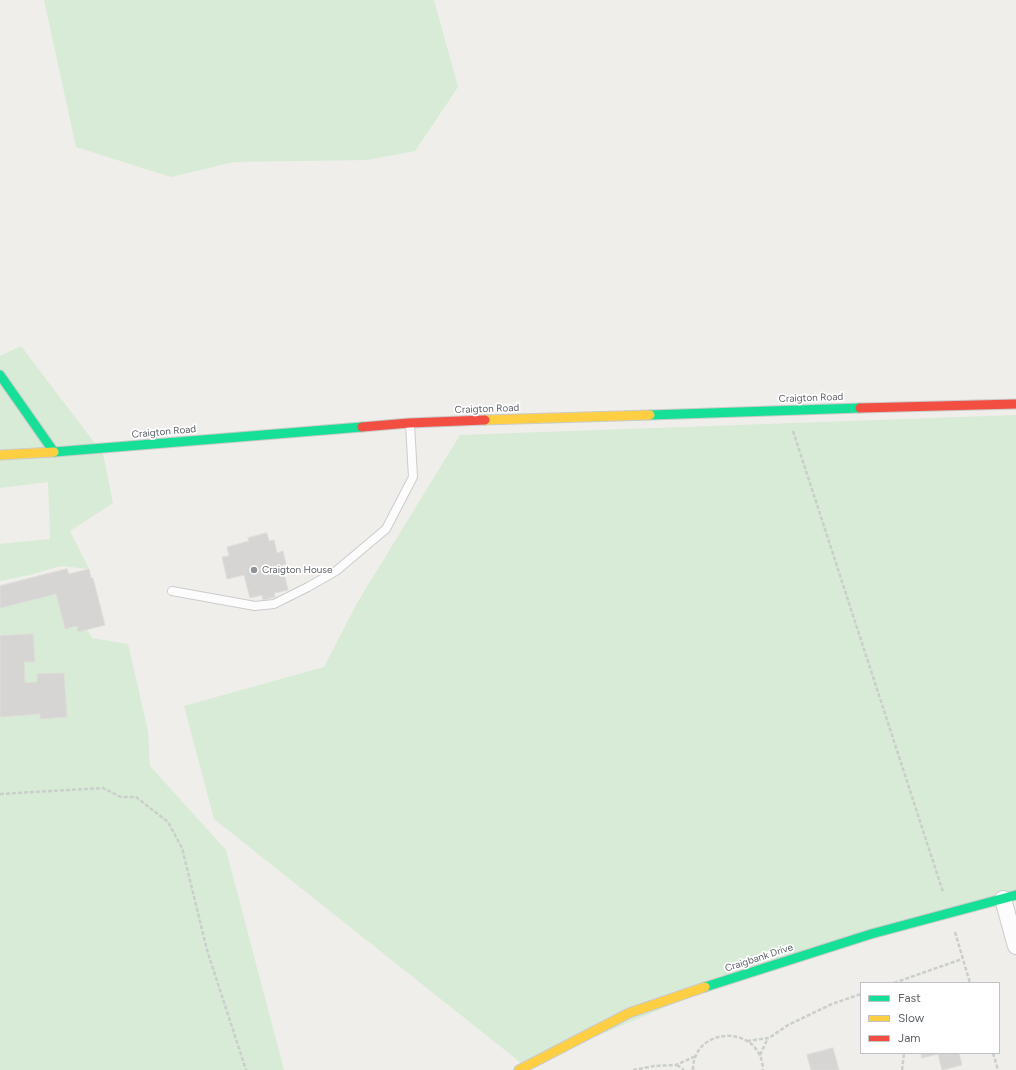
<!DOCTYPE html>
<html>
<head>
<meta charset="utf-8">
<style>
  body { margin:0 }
  #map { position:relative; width:1016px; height:1070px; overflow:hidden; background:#efeeea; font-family:Figtree,sans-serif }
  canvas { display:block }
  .legend { position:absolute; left:860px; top:982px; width:140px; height:72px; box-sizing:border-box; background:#fff; border:1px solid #bfc1c3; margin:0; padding:5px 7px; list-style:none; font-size:12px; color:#5f6368 }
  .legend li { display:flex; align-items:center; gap:8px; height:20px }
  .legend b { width:20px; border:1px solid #bfc1c3 }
</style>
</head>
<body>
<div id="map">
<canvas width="1016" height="1070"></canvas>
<ul class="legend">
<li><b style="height:5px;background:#16e098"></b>Fast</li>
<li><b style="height:5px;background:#ffcf43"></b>Slow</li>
<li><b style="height:5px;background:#f24e42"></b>Jam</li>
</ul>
</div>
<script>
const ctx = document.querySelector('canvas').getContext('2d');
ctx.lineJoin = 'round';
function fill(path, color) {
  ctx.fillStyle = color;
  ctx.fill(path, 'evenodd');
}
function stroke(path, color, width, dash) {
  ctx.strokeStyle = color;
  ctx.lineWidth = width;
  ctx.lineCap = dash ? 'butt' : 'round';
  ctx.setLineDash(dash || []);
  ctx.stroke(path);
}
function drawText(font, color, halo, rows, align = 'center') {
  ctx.font = font + ' Figtree,sans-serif';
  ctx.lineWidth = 3.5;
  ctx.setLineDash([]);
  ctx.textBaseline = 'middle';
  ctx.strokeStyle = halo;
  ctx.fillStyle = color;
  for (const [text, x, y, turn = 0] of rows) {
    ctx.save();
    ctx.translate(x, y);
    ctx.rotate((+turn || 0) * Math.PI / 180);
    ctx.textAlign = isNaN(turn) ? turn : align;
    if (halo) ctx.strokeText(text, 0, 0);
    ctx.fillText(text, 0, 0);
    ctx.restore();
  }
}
fill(new Path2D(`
  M44 0H434L458 87 415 151 367 160 234 162 171 177 76 147Z
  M21 346 103 454 113 503 70 531 89 569 61 566 29 575 0 581V544L50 539 48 482 0 488V356Z
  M1016 415V895L750 972 525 1066 214 819 184 706 324 667 357 603 460 435Z
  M56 594 65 629 77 626 78 632 87 629 92 638 128 644 148 731 150 766 226 850 284 1070H0V608Z`), '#d8ebd6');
const building = new Path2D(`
  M267 533 269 541 274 540 277 553 283 551 286 564 282 565 288 590 274 593 275 597 263 600 262 595 250 598 244 575 227 579 222 557 229 556 227 547 249 541 248 538Z
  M67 569 69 574 89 569 91 578H93L105 625 78 632 77 626 65 629 56 594 0 608V586Z
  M33 634 35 662H24L25 683 37 682V674L64 673 67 717 40 719V714L0 717V636Z
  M833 1048 839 1070H811L807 1055Z
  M921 1053H959L962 1065 942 1070 938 1054 922 1058Z`);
fill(building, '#d6d5d3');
stroke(building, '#deddd9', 1);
const lane = new Path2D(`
  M172 591 255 606 274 604 308 587 336 571 386 529 413 477 410 424`);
const street = new Path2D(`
  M1003 899 1016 946`);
const fast = new Path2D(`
  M0 375 54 452 362 427
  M650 415 860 408
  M705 987 871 934 1016 895`);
const slow = new Path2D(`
  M485 420 650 415
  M0 455 54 452
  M519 1070 629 1013 705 987`);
const jam = new Path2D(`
  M860 408 1016 404
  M362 427 409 423 485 420`);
stroke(lane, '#cbcccc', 10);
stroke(street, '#cbcccc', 18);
stroke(fast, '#cacacb', 11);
stroke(slow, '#cacacb', 11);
stroke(jam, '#cacacb', 11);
stroke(new Path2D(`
  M793 431 943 892
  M0 794 103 788 121 797H136L168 822 182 848 207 950 246 1070
  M955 932 970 983
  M894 983 962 959
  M747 1041 769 1038 788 1025 832 1004 861 994
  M993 1053 998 1070
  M760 1055 768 1038
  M677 1065 684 1070
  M633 1070 654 1066 676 1065 696 1056
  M693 1070C693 1025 762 1024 763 1070
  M902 1070 904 1053`), '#cacfcc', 2.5, [4, 2]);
stroke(lane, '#fdfcfc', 8);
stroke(street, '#fdfcfc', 16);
stroke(fast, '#16e098', 9);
stroke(slow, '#ffcf43', 9);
stroke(jam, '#f24e42', 9);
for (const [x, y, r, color] of [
  [254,570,4,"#919496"]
]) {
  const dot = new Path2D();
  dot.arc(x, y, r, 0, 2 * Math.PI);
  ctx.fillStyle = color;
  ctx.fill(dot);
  stroke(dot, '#fff', 1.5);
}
drawText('10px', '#5f6368', '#fff', [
  ["Craigton Road",811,398,-2],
  ["Craigton Road",487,409,-2],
  ["Craigton Road",164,432,-5],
  ["Craigbank Drive",759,958,-18]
]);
drawText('10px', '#5f6368', '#fff', [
  ["Craigton House",262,570]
], 'left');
</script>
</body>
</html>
